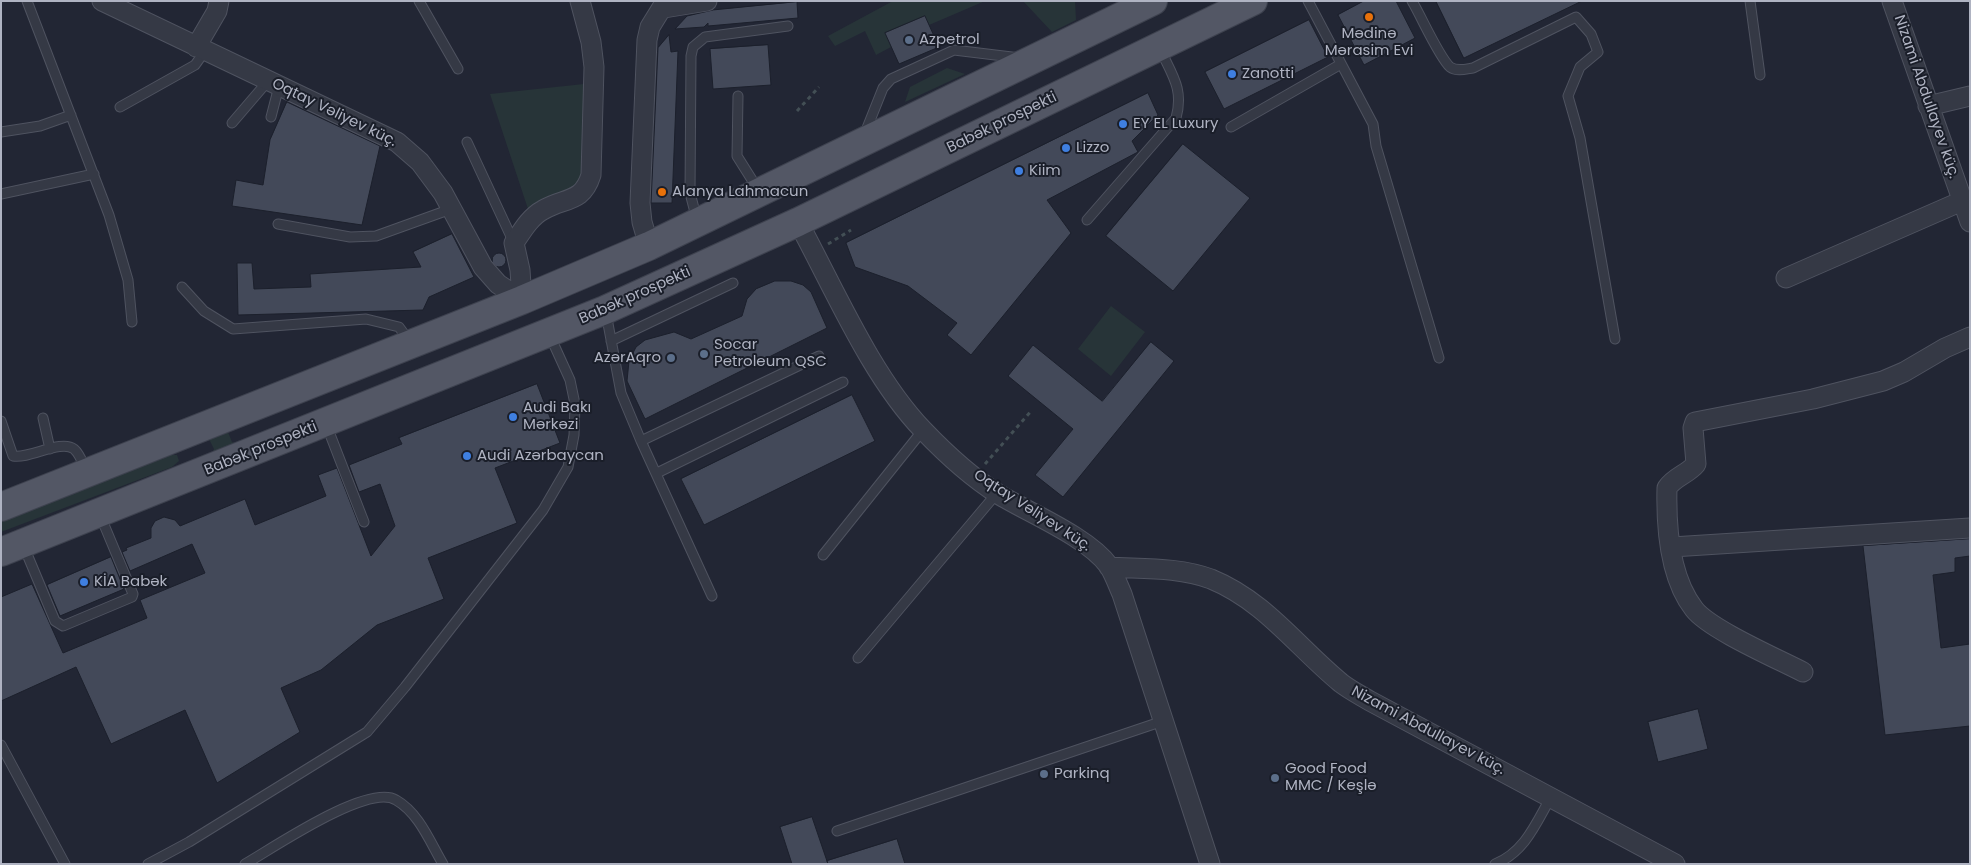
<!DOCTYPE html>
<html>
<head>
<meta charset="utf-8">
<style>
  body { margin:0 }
  #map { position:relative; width:1971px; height:865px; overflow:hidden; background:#222634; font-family:Poppins,sans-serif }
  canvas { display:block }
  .frame { position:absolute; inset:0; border:2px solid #afb3c2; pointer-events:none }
</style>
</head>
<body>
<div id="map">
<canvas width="1971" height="865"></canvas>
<div class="frame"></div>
</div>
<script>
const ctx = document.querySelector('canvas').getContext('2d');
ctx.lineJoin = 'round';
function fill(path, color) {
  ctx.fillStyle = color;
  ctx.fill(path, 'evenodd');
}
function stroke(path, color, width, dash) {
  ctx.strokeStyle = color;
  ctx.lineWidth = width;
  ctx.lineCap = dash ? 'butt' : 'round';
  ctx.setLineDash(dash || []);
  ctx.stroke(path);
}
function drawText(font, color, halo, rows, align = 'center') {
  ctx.font = font + ' Poppins,sans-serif';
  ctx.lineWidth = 4;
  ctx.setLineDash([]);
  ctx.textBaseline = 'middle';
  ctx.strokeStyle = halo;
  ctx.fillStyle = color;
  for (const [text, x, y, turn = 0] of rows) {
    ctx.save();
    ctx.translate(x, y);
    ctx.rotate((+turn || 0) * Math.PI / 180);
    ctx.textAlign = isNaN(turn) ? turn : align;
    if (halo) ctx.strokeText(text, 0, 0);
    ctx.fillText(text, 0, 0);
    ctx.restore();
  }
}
fill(new Path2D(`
  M893 1H985L929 25 925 16 886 33 891 47 876 55 865 31 835 46 828 36Z
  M1023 1H1075L1076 20 1052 32Z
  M947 68 965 74 905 102 910 87Z
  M584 84 582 176 574 188 528 209 490 94Z
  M1111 306 1145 332 1111 376 1078 349Z
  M232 420 228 432 232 442 245 446 210 459 214 449 209 439Z
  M169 455H177L179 461 172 467 1 532V522Z`), '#273438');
const building = new Path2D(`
  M1364 1H1396L1415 38 1364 65 1338 15Z
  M1436 1H1582L1464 58Z
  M797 2 798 18 708 26V23L704 27 675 29 687 16 713 10Z
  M925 16 939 47 899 64 885 33Z
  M1309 20 1328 57 1224 109 1205 72Z
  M669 35 671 52 678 51 672 203H651L658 48Z
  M768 45 771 85 713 89 710 49Z
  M1148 93 1158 115 1132 141 1138 152 1047 200 1071 233 971 355 947 335 957 323 908 286 855 267 846 243Z
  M287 102 380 146 362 225 232 206 236 180 263 185 270 140Z
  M1183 144 1250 198 1173 291 1106 236Z
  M452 234 474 277 429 297 423 310 238 315 237 263H252L254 289 311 287 310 274 421 267 413 252Z
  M492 260a7 7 0 1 1 14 0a7 7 0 1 1-14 0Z
  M775 281H791L803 285 811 292 827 328 645 419 627 381 629 361 636 347 645 340 674 332 691 339 742 316 747 299 756 289Z
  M1151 342 1174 361 1063 497 1035 475 1073 429 1008 376 1033 345 1102 401Z
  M537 384 560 443 495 468 517 523 428 558 444 599 377 625 321 670 281 688 300 732 217 783 185 710 111 744 76 667 1 701V597L32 584 63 653 147 618 140 600 205 573 192 544 130 571 122 552 127 550 126 548 151 538V528L155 521 164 517 175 520 180 526 245 499 255 525 326 496 318 475 337 468 371 556 395 526 380 484 359 492 349 465 402 444 399 438Z
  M852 395 875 441 704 525 681 479Z
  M1970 539V556L1955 558V572L1933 575 1941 648 1970 644V726L1885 735 1863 546Z
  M111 557 124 589 60 616 47 585Z
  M1698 709 1708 749 1658 762 1648 722Z
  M812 817 828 864H792L780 827Z
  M897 839 905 864H828L827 861Z`);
fill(building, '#434959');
stroke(building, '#1c202c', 1);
const service = new Path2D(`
  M27 1 109 215 128 280 132 322
  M419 1 458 69
  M1308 1 1373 124 1376 146 1439 358
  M1412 1C1421 16 1439 57 1450 67 1457 72 1466 69 1473 68L1576 17 1591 34 1598 52 1580 67 1568 96 1580 138 1615 339
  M1750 1 1760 75
  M738 96 737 156 759 191
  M120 107 195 65 205 51
  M271 117 279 86
  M232 123 268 81
  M1231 127 1341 64
  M1 132 40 126 71 115
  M865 133 883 88 891 79 954 50 1020 58
  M467 142 514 243
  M1 194 94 174
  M697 220 690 193 691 56 693 47 705 37 788 26
  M1087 220 1176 118C1184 89 1172 75 1160 49
  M278 224 350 237 376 236 451 209
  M182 287 204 311 233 329 366 319 399 327 410 342
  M606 313 621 393 641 441 819 356
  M611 341 733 283
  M43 418 50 449
  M1 421 13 456C30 459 61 439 74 449 80 454 83 464 86 470
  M326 424 364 522
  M641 441 712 596
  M657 473 843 382
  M24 547 55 621 63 626 132 597 133 594 100 515
  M823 555 923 430
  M858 658 997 493
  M1 745 65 864
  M837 831 1163 721
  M148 864 189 842 367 732 405 687 543 510 568 467 574 435 575 404 570 380 550 336
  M245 864C273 848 368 783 396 800 419 813 430 842 443 864
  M1495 864C1525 852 1536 823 1551 797`);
const minor = new Path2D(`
  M102 1 397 142 420 162 443 193 483 267 498 284 522 300
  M1892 1 1970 222
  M664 8 707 1
  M196 47 217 11 219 1
  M1928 106 1970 96
  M798 222C834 288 871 376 923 430 945 453 971 477 998 494 1029 513 1088 537 1109 566 1114 574 1118 585 1122 594L1210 864
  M649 246 642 222 640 203 647 40 650 27 666 1
  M1786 278 1962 201
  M522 300 520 270 514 243C522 231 530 217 543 210 564 197 582 204 591 175L594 67 591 42 580 1
  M1672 547 1970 528
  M1109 567C1142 569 1179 567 1211 579 1265 601 1297 647 1341 683 1350 690 1360 695 1370 701L1675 864
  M1803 672C1778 659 1709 629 1694 609 1669 577 1666 527 1667 488 1674 477 1688 474 1696 464L1693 428 1695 422 1813 399 1883 381 1904 372 1945 348 1970 337`);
const primary = new Path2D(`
  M1 507 522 300 649 246 1153 1
  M1 552 605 310 798 222 1253 1`);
stroke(service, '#4f5360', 11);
stroke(minor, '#4f5360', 21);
stroke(primary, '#3e424f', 30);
stroke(new Path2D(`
  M797 111 819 87
  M828 244 851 230
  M985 464 1032 410`), '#434f55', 3, [4, 4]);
stroke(service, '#353945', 9);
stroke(minor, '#353945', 19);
stroke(primary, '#535765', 28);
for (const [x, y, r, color] of [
  [1369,17,5,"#e8710a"],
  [909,40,5,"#5c6f8a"],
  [1232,74,5,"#3f7fe0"],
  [1123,124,5,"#3f7fe0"],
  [1066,148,5,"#3f7fe0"],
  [1019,171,5,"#3f7fe0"],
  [662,192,5,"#e8710a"],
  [704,354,5,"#5c6f8a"],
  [671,358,5,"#5c6f8a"],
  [513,417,5,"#3f7fe0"],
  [467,456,5,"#3f7fe0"],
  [84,582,5,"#3f7fe0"],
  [1044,774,5,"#5c6f8a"],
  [1275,778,5,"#5c6f8a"]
]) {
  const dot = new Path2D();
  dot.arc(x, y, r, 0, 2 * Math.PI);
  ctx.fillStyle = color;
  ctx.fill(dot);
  stroke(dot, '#1a1e29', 2);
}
drawText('15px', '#afb3c2', '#1a1e29', [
  ["Mədinə",1369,34,"center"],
  ["Mərasim Evi",1369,51,"center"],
  ["Azpetrol",919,40],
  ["Zanotti",1242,74],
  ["EY EL Luxury",1133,124],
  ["Lizzo",1076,148],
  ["Kiim",1029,171],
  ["Alanya Lahmacun",672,192],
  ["Socar",714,345],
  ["Petroleum QSC",714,362],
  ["AzərAqro",661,358,"right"],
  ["Audi Bakı",523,408],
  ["Mərkəzi",523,425],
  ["Audi Azərbaycan",477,456],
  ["KİA Babək",94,582],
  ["Good Food",1285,769],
  ["MMC / Keşlə",1285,786],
  ["Parkinq",1054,774]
], 'left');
drawText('15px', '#afb3c2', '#1a1e29', [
  ["Nizami Abdullayev küç.",1926,97,71],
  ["Oqtay Vəliyev küç.",334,113,26],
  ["Babək prospekti",1002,123,-26],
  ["Babək prospekti",635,296,-24],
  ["Babək prospekti",261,449,-22],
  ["Oqtay Vəliyev küç.",1032,511,33],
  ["Nizami Abdullayev küç.",1428,731,28]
]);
</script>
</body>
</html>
